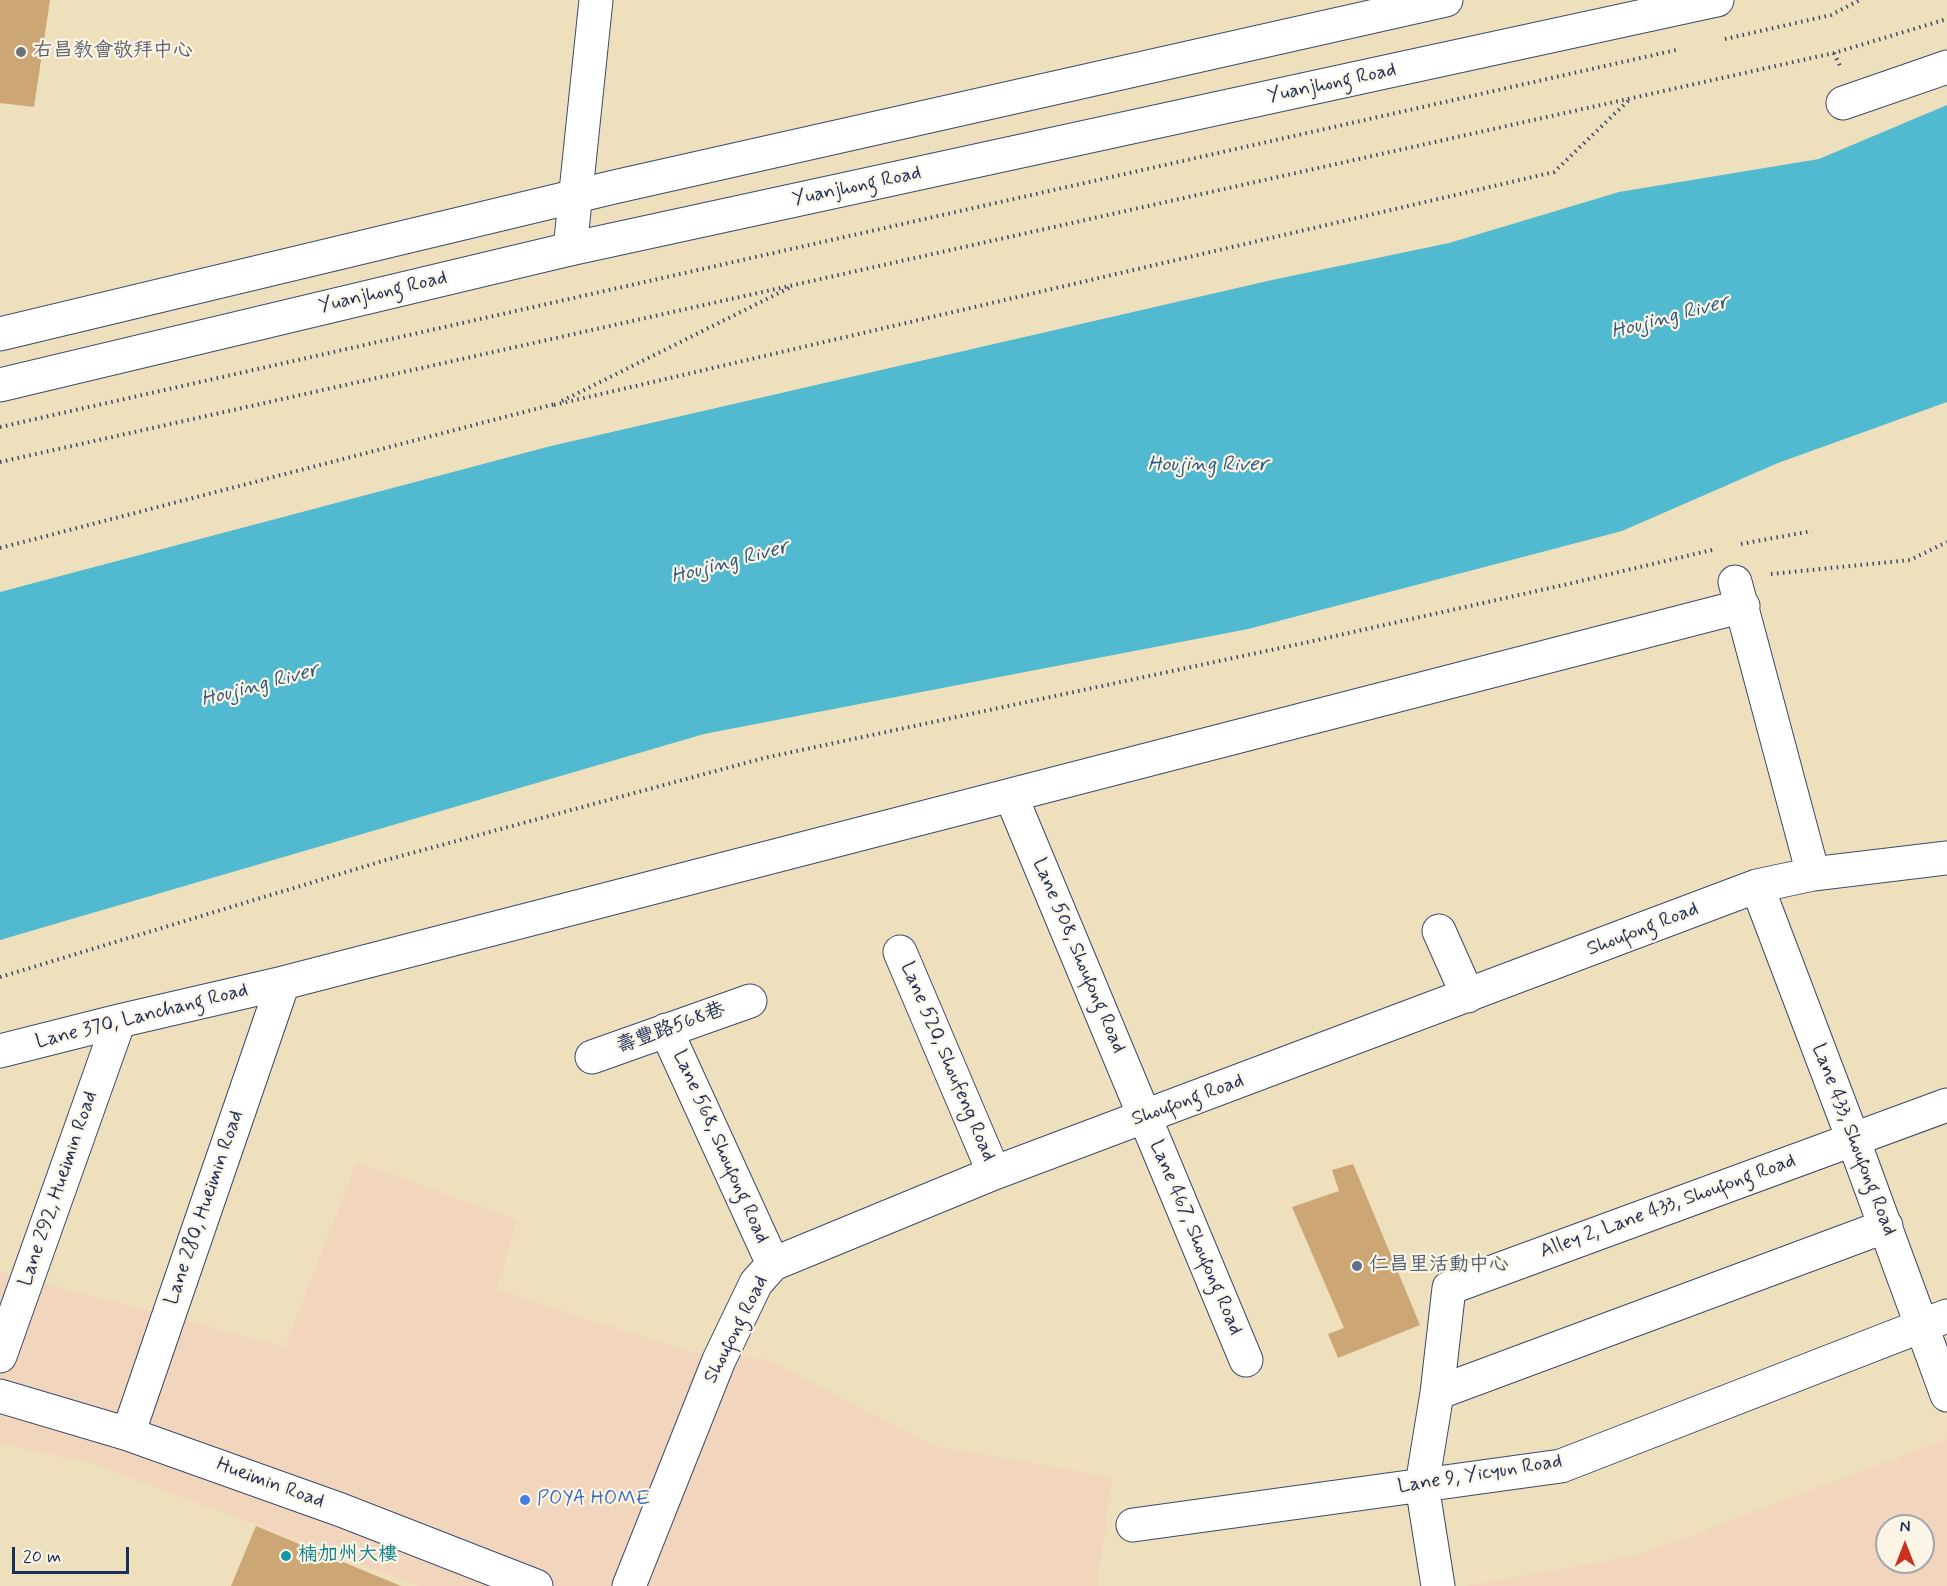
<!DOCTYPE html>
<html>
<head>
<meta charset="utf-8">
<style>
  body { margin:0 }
  #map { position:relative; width:1947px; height:1586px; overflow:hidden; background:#eedfbd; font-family:Mynerve,sans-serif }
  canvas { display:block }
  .north { position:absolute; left:1875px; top:1514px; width:60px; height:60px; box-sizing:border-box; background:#fcf5e5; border:2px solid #a2a6af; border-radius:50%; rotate:0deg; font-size:16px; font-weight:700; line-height:24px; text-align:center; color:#1b2f5e }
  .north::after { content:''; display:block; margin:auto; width:21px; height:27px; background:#c8321e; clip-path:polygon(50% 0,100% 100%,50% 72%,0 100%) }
  .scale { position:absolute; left:12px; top:1547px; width:117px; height:27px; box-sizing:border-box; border:3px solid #1b2f5e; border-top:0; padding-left:8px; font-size:18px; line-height:21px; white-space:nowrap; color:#1b2f5e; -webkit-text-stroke:4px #fcf5e5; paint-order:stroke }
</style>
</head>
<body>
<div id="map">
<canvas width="1947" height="1586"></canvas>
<div class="north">N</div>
<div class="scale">20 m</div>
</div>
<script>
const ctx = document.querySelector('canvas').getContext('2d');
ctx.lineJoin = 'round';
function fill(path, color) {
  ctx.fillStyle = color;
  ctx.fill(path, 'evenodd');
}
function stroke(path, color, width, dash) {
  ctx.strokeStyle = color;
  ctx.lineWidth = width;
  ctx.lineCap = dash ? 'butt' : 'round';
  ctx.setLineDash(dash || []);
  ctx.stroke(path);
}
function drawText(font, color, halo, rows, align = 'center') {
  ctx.font = font + ' Mynerve,"LXGW WenKai TC",sans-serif';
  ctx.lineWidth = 4.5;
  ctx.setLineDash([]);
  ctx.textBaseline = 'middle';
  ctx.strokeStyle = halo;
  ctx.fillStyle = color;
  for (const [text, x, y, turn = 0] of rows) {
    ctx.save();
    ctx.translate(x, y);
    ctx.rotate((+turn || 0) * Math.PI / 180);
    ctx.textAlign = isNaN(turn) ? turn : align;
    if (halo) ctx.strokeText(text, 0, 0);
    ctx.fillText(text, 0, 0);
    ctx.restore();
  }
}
fill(new Path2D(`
  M357 1162 517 1220 497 1290 690 1352 768 1360 934 1446 1112 1477 1097 1586H419L89 1462 0 1444V1272L285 1347Z
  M1947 1439V1586H1466L1639 1555ZM1887 1526H1923V1562H1887Z`), '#f1d5bd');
fill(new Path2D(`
  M1947 105V402L1778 463 1622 531 1248 629 704 734 0 940V592L551 446 1272 280 1449 243 1619 192 1819 159Z`), '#52bad0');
fill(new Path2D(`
  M0 0H50L34 107 0 103Z
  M1353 1164 1420 1325 1338 1358 1328 1334 1344 1328 1292 1207 1339 1191 1332 1170Z
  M256 1526 401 1586H231Z`), '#cca675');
const minor = new Path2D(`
  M1843 103 1947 67
  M570 249 596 0
  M1735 582 1813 874
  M1011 796 1246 1360
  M1757 886 1853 1139 1947 1395
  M1439 931 1468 996
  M900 952 994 1173
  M666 1030 773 1264
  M0 1051 119 1021 283 983 1743 606
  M592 1057 750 1001
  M0 1356 119 1021
  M1437 1393 1886 1226
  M0 1396 128 1434 341 1510 536 1586
  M128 1434 283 983
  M1133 1525 1561 1466 1947 1316
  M629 1586 719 1360 756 1283 773 1264 994 1173 1757 886 1813 874 1947 858
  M1438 1586 1422 1485 1437 1393 1449 1288 1947 1105`);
const tertiary = new Path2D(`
  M0 334 614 187 1446 0
  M0 385 570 249 1717 0`);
stroke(minor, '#3b496c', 35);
stroke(tertiary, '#3b496c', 35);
stroke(new Path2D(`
  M1725 39 1831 15 1860 0
  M1834 53 1840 66
  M562 401 789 288
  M554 405 1554 172 1630 99
  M0 427 1676 50
  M0 462 1834 53 1947 19
  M1741 544 1812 531
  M0 548 555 404
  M1771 574 1910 560 1947 542
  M0 977 386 860 764 758 1304 643 1568 584 1716 549`), '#3b496c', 4, [1.5, 4.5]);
stroke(minor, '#fff', 33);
stroke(tertiary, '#fff', 33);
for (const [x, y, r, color] of [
  [21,52,6,"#6b7280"],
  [1357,1266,6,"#5c6f8a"],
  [525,1500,6,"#3f7fe0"],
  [286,1556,6,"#0f9aa8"]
]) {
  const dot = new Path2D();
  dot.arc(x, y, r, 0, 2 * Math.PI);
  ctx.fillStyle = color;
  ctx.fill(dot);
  stroke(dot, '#fcf5e5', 2);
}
drawText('20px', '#5b616d', '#fcf5e5', [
  ["右昌教會敬拜中心",33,52]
], 'left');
drawText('20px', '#1b2f5e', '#fcf5e5', [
  ["Yuanjhong Road",1332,84,-12],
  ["Yuanjhong Road",857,187,-12],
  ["Yuanjhong Road",383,293,-13],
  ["Shoufong Road",1643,930,-21],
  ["Lane 508, Shoufong Road",1078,956,67],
  ["Lane 370, Lanchang Road",142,1017,-14],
  ["壽豐路568巷",671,1029,-20],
  ["Lane 520, Shoufeng Road",947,1062,67],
  ["Shoufong Road",1188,1101,-20],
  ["Lane 433, Shoufong Road",1853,1140,69],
  ["Lane 568, Shoufong Road",720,1147,66],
  ["Lane 292, Hueimin Road",59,1189,-71],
  ["Alley 2, Lane 433, Shoufong Road",1668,1207,-20],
  ["Lane 280, Hueimin Road",205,1208,-71],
  ["Lane 467, Shoufong Road",1195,1238,67],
  ["Shoufong Road",737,1330,-63],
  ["Lane 9, Yicyun Road",1480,1475,-9],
  ["Hueimin Road",270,1484,20]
]);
drawText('20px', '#4e5e75', '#fcf5e5', [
  ["仁昌里活動中心",1369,1266]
], 'left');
drawText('20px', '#366cbe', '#fcf5e5', [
  ["POYA HOME",537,1500]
], 'left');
drawText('20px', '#0d838f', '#fcf5e5', [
  ["楠加州大樓",298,1556]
], 'left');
drawText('italic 21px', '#2c5980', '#fcf5e5', [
  ["Houjing River",1670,318,-15],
  ["Houjing River",1208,466],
  ["Houjing River",730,563,-15],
  ["Houjing River",260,686,-15]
]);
</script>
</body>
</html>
